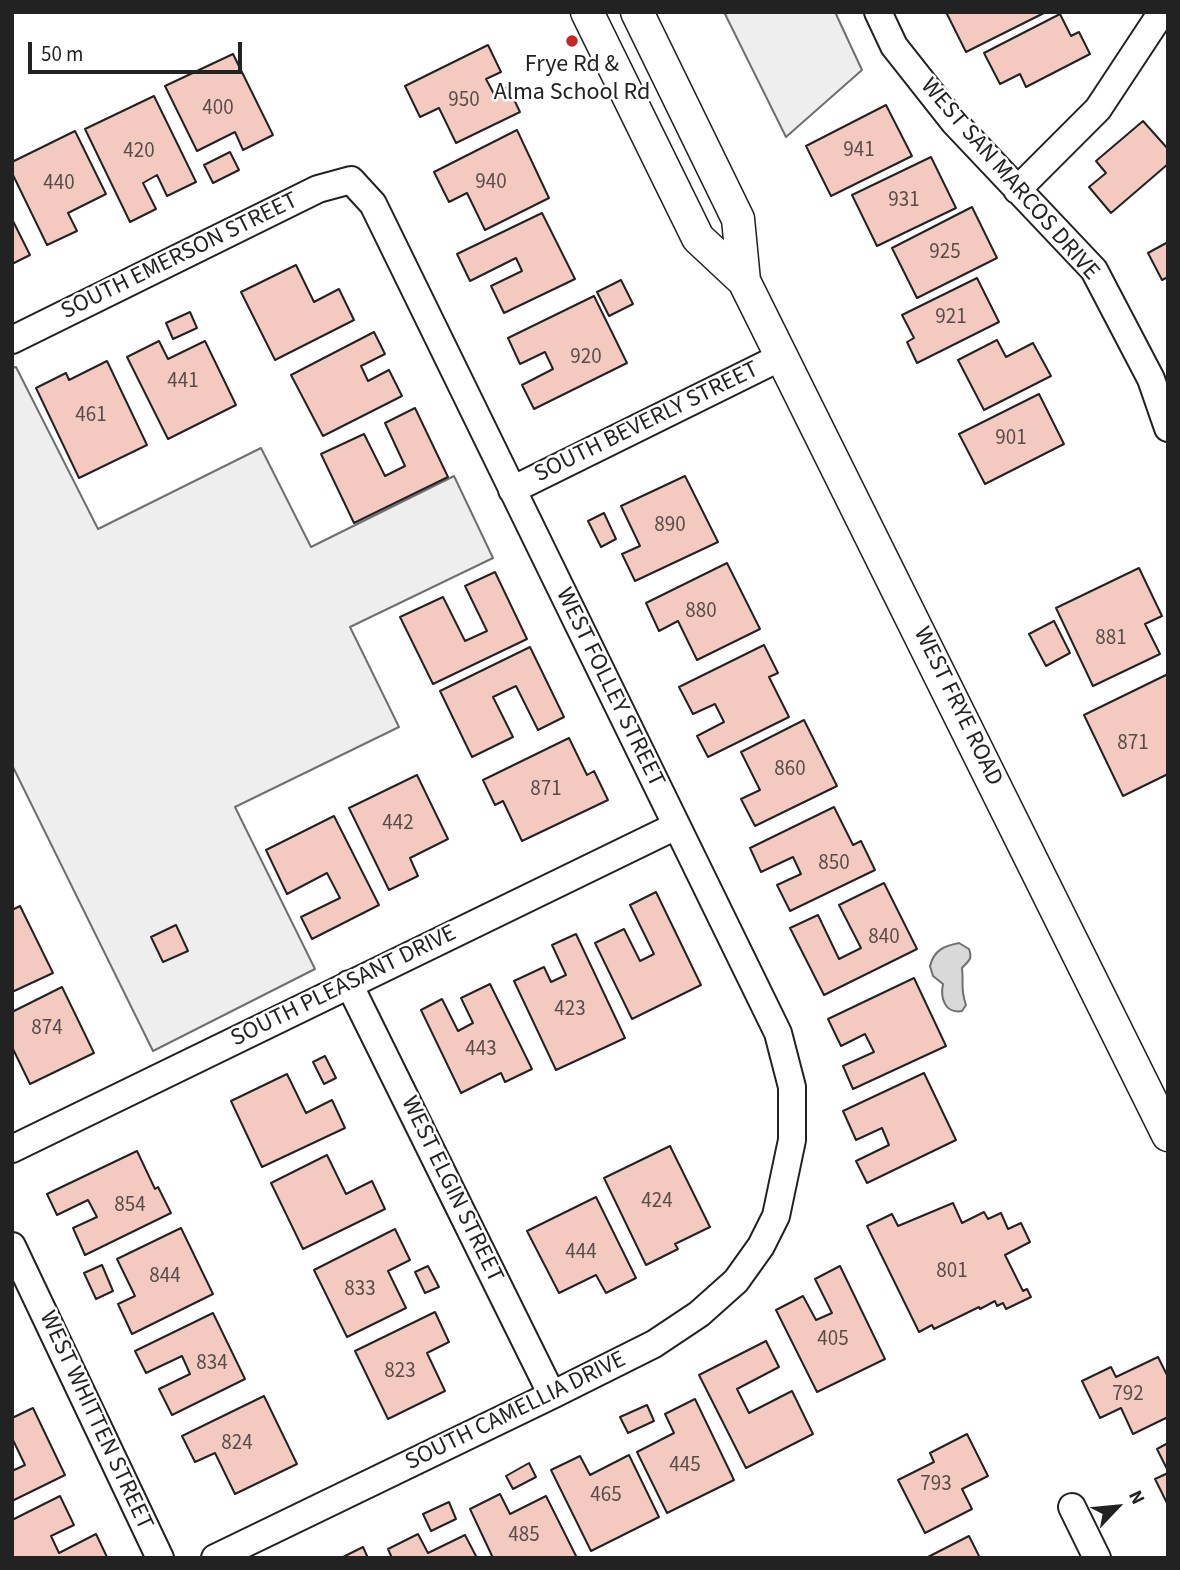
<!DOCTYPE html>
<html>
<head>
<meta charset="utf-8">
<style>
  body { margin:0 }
  #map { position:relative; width:1180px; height:1570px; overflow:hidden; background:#fff; font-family:"Source Sans 3",sans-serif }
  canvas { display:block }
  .frame { position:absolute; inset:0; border:14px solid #222; pointer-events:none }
  .north { position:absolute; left:1082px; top:1472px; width:70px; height:70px; -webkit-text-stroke:5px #fff; paint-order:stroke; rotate:64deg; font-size:19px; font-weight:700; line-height:28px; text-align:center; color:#222 }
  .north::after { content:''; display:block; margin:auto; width:24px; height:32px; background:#222; clip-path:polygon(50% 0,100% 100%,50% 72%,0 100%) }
  .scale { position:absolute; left:28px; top:42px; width:214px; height:32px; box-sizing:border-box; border:4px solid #222; border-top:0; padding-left:9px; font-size:21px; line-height:24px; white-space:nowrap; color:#222; -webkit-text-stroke:5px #fff; paint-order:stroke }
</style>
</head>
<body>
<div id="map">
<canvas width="1180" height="1570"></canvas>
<div class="frame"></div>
<div class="north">N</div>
<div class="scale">50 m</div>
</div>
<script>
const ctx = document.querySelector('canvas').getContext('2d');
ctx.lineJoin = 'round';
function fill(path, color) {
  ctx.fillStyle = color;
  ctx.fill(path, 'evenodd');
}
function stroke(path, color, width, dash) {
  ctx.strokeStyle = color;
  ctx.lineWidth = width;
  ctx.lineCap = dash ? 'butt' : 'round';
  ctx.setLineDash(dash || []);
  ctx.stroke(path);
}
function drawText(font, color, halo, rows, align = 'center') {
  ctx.font = font + ' "Source Sans 3",sans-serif';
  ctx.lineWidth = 5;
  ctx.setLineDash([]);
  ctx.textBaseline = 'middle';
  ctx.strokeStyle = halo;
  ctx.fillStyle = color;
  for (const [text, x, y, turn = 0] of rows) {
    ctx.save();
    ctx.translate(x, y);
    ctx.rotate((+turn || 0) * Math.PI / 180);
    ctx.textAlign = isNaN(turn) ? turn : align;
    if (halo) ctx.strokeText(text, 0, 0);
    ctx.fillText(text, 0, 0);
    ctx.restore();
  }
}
const green = new Path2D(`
  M724 12H835L862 70 786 137Z
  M16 367 98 529 261 448 311 547 454 476 493 558 350 627 399 727 235 807 315 969 153 1051 12 765V368Z`);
fill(green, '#eee');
stroke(green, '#6f6f6f', 2);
const water = new Path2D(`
  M959 943 969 949C973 960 968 961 962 968 964 985 960 988 966 1005L962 1011C945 1014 940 998 943 984L933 976 930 966C934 950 944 946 959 943Z`);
fill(water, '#d9d9d9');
stroke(water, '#6f6f6f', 2);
const building = new Path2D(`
  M946 12H1046L966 52Z
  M1060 14 1071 36 1079 32 1090 54 1026 87 1020 74 1000 84 984 53Z
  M488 45 501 72 486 79 494 94 508 87 520 112 456 143 439 108 420 117 405 86Z
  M233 54 273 135 243 150 235 132 197 151 165 86Z
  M154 96 196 182 167 196 157 175 143 183 156 209 130 222 85 129Z
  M886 105 912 156 831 196 806 146Z
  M1143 121 1168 149V164L1111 213 1089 187 1106 173 1096 161Z
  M517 130 549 198 485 230 467 193 449 202 434 172Z
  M75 131 106 194 68 213 77 231 47 245 12 173V162Z
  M230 152 239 170 213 183 204 165Z
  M931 157 956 208 877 246 852 195Z
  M972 207 997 258 917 298 892 248Z
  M542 213 575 279 504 313 491 286 522 271 516 258 470 281 457 254Z
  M12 219 30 255 12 264Z
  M1168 242V277L1162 280 1148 253Z
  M296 265 314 302 339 289 354 320 275 360 241 292Z
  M977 278 999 322 917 363 907 342 914 338 902 315Z
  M621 280 633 304 609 316 597 292Z
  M594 296 627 363 534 409 522 385 553 369 545 352 520 364 508 338Z
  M190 312 197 328 173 339 166 323Z
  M374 332 385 354 361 366 368 381 389 370 402 396 323 436 291 375Z
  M997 340 1006 357 1033 343 1051 376 984 410 958 360Z
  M159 341 168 359 205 341 236 405 168 439 127 357Z
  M107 361 147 445 79 478 36 388 66 373 69 380Z
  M1039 394 1064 444 985 484 959 434Z
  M415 408 448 477 354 523 321 454 364 434 385 476 405 466 385 423Z
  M685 476 718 542 635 581 622 554 640 546 621 506Z
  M604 513 616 539 601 547 588 521Z
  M727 563 760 629 697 660 678 621 659 631 646 603Z
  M1139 568 1162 616 1145 624 1160 654 1093 686 1056 608Z
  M495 572 527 639 433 684 400 617 443 597 465 641 487 631 465 586Z
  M1054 621 1070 653 1046 666 1029 634Z
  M764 645 778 673 769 677 789 717 708 757 697 736 724 722 715 704 693 714 679 687Z
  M530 647 564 717 538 730 516 686 493 697 513 737 472 757 440 691Z
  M1168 674V774L1123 796 1084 715Z
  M804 720 837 786 755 826 741 799 760 790 741 752Z
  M569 738 587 775 594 771 608 800 522 841 503 801 495 805 483 780Z
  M417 775 448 839 410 858 418 876 389 890 349 808Z
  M834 807 853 845 861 841 875 870 790 911 777 885 801 874 793 857 761 872 750 848Z
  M334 816 379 905 312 939 301 917 340 898 327 873 287 894 266 850Z
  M884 883 917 949 824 995 790 928 818 915 839 959 861 948 839 905Z
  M656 892 701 985 632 1019 595 943 624 929 640 961 654 954 630 905Z
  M20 906 53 973 12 992V910Z
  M176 925 188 951 163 962 151 937Z
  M576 934 625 1038 556 1070 514 981 544 967 551 982 566 975 552 945Z
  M914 978 946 1046 853 1089 843 1066 874 1052 865 1034 841 1046 828 1019Z
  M490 984 532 1069 505 1082 501 1073 461 1093 421 1010 442 999 458 1031 473 1023 461 998Z
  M62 987 94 1053 30 1084 12 1047V1012Z
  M325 1056 336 1078 324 1084 313 1062Z
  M924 1073 956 1140 867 1183 856 1161 889 1145 882 1128 856 1140 843 1111Z
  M287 1074 306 1113 332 1100 345 1128 262 1167 231 1101Z
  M670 1146 710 1227 675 1244 678 1249 646 1265 604 1178Z
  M137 1151 155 1189 158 1187 171 1213 85 1255 73 1228 97 1217 88 1200 57 1215 47 1194Z
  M327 1155 346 1194 372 1181 385 1209 303 1249 271 1183Z
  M596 1197 636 1278 606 1293 596 1275 559 1293 527 1231Z
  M953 1203 962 1223 984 1212 988 1219 1001 1213 1008 1229 1021 1223 1030 1242 1005 1255 1023 1291 1027 1289 1031 1297 1006 1309 1003 1303 997 1306 995 1301 980 1309 979 1307 934 1329 932 1325 919 1332 867 1226 892 1214 898 1226Z
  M181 1228 213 1294 132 1334 118 1304 135 1296 117 1259Z
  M395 1229 410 1260 388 1271 406 1308 347 1337 314 1270Z
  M102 1265 113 1291 96 1299 84 1273Z
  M428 1266 439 1287 425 1293 415 1272Z
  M840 1266 885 1359 817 1392 776 1310 803 1296 816 1320 832 1313 815 1279Z
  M435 1312 449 1342 427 1353 445 1391 388 1419 355 1351Z
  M213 1313 245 1379 172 1415 159 1389 190 1374 182 1356 146 1373 135 1351Z
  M766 1341 779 1367 737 1389 749 1413 792 1391 813 1434 746 1468 699 1375Z
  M1158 1357 1168 1377V1417L1133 1434 1121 1408 1100 1418 1082 1381 1111 1367 1116 1377Z
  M264 1396 297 1464 235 1494 215 1453 195 1462 182 1436Z
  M695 1399 734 1480 667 1513 637 1452 674 1433 665 1414Z
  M647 1405 654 1421 628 1433 620 1417Z
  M33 1408 65 1475 12 1501V1471L25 1465 12 1438V1418Z
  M967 1434 988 1476 962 1489 972 1509 925 1533 898 1480 934 1462 930 1453Z
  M1168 1443V1471L1157 1449Z
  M629 1455 659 1517 591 1551 551 1470 580 1456 590 1475Z
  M529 1463 536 1477 513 1489 506 1476Z
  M1168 1473V1505L1155 1479Z
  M500 1494 510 1514 546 1496 577 1558H493L470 1509Z
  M60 1496 74 1525 51 1536 59 1553 96 1534 107 1557 12 1558V1520Z
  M449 1502 456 1519 431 1531 423 1514Z
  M418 1534 428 1553 465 1535 477 1558H392L388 1549Z
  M969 1536 980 1558H926Z
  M363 1547 368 1558H341Z`);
fill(building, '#f3c9c0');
stroke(building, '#222', 2);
const minor = new Path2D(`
  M878 12 894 46 954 122 1094 270 1151 379 1168 428
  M1017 190 1098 109 1162 12
  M12 340 318 189 351 180 373 204 778 1033 792 1087V1140L776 1216 761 1246 736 1281 699 1314 654 1344 552 1395 215 1558
  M512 490 783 356
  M349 984 552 1395
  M12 1149 676 826
  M12 1246 160 1558
  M1072 1507 1097 1558`);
const tertiary = new Path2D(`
  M587 12 698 238 744 281 1168 1135
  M637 12 738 219 744 281`);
stroke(minor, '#222', 30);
stroke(tertiary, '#222', 35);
stroke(minor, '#fff', 26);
stroke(tertiary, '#fff', 32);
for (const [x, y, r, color] of [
  [572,41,7,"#c62828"]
]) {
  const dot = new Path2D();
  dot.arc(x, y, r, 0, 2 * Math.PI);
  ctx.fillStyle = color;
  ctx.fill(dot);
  stroke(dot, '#fff', 2.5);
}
drawText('21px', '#564c4a', null, [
  ["950",464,101],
  ["400",218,109],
  ["941",859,151],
  ["420",139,152],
  ["940",491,183],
  ["440",59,184],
  ["931",904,201],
  ["925",945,253],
  ["921",951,318],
  ["920",586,358],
  ["441",183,382],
  ["461",91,416],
  ["901",1011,439],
  ["890",670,526],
  ["880",701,612],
  ["881",1111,639],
  ["871",1133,744],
  ["860",790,770],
  ["871",546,790],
  ["442",398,824],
  ["850",834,864],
  ["840",884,938],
  ["423",570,1010],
  ["874",47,1029],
  ["443",481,1050],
  ["424",657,1202],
  ["854",130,1206],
  ["444",581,1253],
  ["801",952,1272],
  ["844",165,1277],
  ["833",360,1290],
  ["405",833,1340],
  ["834",212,1364],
  ["823",400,1372],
  ["792",1128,1395],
  ["824",237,1444],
  ["445",685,1466],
  ["793",936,1485],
  ["465",606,1496],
  ["485",524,1536]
]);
drawText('24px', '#222', '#fff', [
  ["Frye Rd &",572,66],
  ["Alma School Rd",572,94]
]);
drawText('24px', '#222', '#fff', [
  ["WEST SAN MARCOS DRIVE",1009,180,49],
  ["SOUTH EMERSON STREET",180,257,-26],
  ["SOUTH BEVERLY STREET",647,423,-26],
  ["WEST FOLLEY STREET",609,688,64],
  ["WEST FRYE ROAD",957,707,64],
  ["SOUTH PLEASANT DRIVE",344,987,-26],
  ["WEST ELGIN STREET",451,1190,64],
  ["SOUTH CAMELLIA DRIVE",516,1412,-26],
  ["WEST WHITTEN STREET",95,1421,65]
]);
</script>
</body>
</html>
